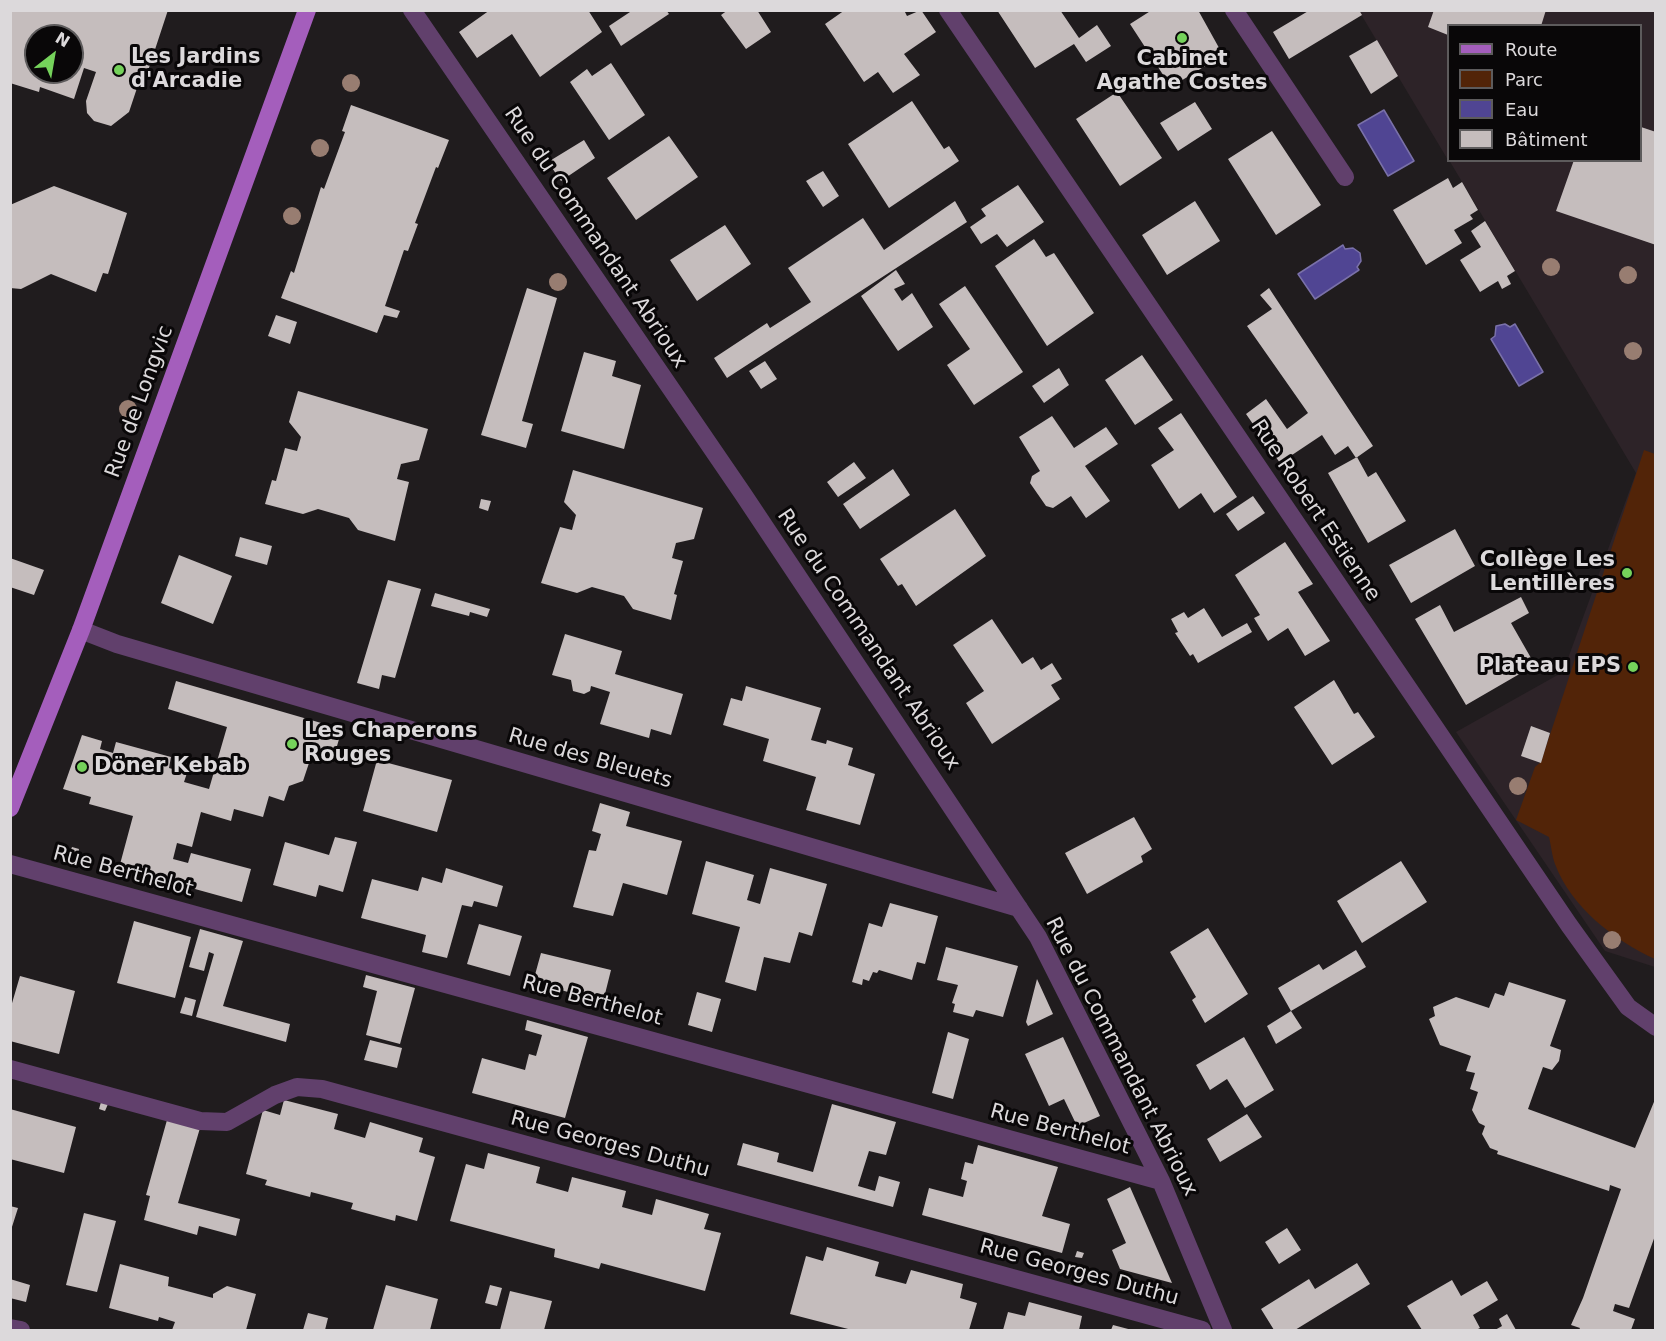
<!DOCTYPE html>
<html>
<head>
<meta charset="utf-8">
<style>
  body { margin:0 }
  #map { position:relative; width:1666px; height:1341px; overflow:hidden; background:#201c1e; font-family:"DejaVu Sans",sans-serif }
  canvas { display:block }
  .frame { position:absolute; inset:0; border:12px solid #dcd9db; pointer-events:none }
  .legend { position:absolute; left:1447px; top:24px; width:195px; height:138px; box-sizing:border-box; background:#090708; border:2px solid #5d5b5c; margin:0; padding:8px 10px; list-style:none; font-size:18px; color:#dcd9db }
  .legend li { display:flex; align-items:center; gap:12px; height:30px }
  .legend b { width:30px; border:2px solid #5d5b5c }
  .north { position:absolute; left:24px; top:24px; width:60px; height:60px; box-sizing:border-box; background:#090708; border:2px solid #5d5b5c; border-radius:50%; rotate:31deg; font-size:16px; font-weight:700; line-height:24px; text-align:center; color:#dcd9db }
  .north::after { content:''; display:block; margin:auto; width:21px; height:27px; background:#75d25b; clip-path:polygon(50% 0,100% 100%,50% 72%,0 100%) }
</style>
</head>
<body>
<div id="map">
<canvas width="1666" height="1341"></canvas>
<div class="frame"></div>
<ul class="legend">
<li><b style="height:8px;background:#a45ebc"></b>Route</li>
<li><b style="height:16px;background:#522408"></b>Parc</li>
<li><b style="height:16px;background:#504593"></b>Eau</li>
<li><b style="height:16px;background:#c5bdbd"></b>Bâtiment</li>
</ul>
<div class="north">N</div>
</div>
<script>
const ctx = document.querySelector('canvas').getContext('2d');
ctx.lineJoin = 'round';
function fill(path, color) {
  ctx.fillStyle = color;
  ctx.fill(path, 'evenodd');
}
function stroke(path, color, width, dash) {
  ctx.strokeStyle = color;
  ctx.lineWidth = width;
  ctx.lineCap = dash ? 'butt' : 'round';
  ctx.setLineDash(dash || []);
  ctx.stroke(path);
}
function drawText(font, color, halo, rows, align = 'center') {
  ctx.font = font + ' "DejaVu Sans",sans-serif';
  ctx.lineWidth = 6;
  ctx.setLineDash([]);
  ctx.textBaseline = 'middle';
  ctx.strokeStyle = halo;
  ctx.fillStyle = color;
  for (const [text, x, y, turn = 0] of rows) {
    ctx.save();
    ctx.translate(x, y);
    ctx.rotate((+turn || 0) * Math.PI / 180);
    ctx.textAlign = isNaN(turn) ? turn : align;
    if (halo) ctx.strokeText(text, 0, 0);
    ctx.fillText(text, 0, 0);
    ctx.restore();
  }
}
fill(new Path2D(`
  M1359 11H1655V967L1605 951 1456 732 1563 672 1636 473 1449 160H1640V26H1448V160Z`), '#2d2328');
fill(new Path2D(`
  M1644 450 1655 454V959C1615 941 1571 907 1555 864 1552 856 1551 845 1549 837L1516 820 1535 767 1541 762Z`), '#522408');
const water = new Path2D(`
  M1384 110 1414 161 1388 176 1358 125Z
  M1343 245 1345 249 1353 248 1360 253 1361 261 1357 267 1359 270 1315 299 1298 274Z
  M1505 324 1510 327 1515 324 1543 372 1519 386 1491 339 1495 336 1496 326Z`);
fill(water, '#504593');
stroke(water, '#7a71a9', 1.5);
fill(new Path2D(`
  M10 10H168L143 86 138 85 129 112 111 126 94 121 87 113 86 101 96 72 84 68 74 99 40 87 39 92 10 83ZM36 36H72V72H36Z
  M490 10H588L602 32 540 77 512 34 477 58 459 32Z
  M633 10H666L669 14 621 46 609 26Z
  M728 10H757L771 32 746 49 721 15Z
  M845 10H904L907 16 921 10 936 32 904 54 920 75 893 93 878 72 864 82 825 24Z
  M997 10H1060L1079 38 1097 25 1111 46 1086 62 1074 44 1035 68Z
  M1152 10H1198L1223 55 1171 87 1130 24Z
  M1310 10H1359L1362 15 1289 59 1273 32Z
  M1434 10H1546L1541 26H1448V35L1428 27Z
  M1377 40 1398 76 1371 94 1349 56Z
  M611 63 645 115 609 140 570 82 587 69 592 76Z
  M1117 92 1162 158 1120 186 1076 119Z
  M912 101 944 149 949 146 959 161 889 208 848 144Z
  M1195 102 1212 129 1178 151 1160 123Z
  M351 105 449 140 438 168 436 167 415 223 418 224 408 251 404 250 385 306 400 311 397 318 384 315 377 333 281 298 291 271 294 273 321 187 324 189 345 132 342 131Z
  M1641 127 1656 132V245L1556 211 1574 160H1641Z
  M1272 131 1321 205 1276 235 1228 159Z
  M669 136 698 177 636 220 607 178Z
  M584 140 595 158 561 181 548 162Z
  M823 171 839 196 823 207 806 181Z
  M1448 178 1453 188 1462 182 1478 210 1470 215 1473 219 1454 230 1462 243 1426 265 1393 210Z
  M1018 185 1044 222 1007 247 997 234 981 244 970 227 986 216 981 209Z
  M54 186 127 213 108 274 103 273 96 292 51 274 21 289 10 288V205Z
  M955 201 967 222 727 378 714 358 767 323 770 328 811 302 788 268 863 218 884 250Z
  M1195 201 1220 241 1167 275 1142 235Z
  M1485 221 1515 271 1507 276 1511 284 1502 289 1498 281 1480 292 1460 260 1481 247 1471 231Z
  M725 225 751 264 697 301 670 260Z
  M1034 239 1046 257 1054 253 1094 313 1047 346 995 266Z
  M896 270 905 284 894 289 902 301 912 293 933 327 898 351 861 296Z
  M965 286 1023 372 974 405 947 365 970 349 939 304Z
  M527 288 557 298 522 421 533 424 526 448 481 435Z
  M1269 288 1373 446 1356 458 1348 446 1335 455 1322 435 1280 463 1246 414 1266 399 1287 429 1308 413 1247 326 1272 309 1260 295Z
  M276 315 297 322 290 344 268 336Z
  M584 352 616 361 612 376 641 385 624 449 561 431Z
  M1142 355 1173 400 1135 425 1105 380Z
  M765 361 777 379 761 389 749 371Z
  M1059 368 1069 385 1044 403 1032 386Z
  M298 391 428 429 419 460 401 464 397 479 409 482 395 541 358 530 349 518 318 509 303 514 265 504 272 480 276 481 285 448 297 451 301 437 289 422Z
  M1181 413 1237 497 1214 513 1201 493 1179 509 1151 465 1174 450 1158 428Z
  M1052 416 1074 448 1106 427 1118 444 1085 466 1110 501 1086 518 1071 496 1053 508 1046 506 1030 483 1032 476 1040 471 1019 437Z
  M1357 457 1368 477 1376 472 1406 521 1368 543 1328 473Z
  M854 462 866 478 838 497 827 482Z
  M893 469 910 495 860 529 843 504Z
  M573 470 703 508 694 539 676 543 672 558 683 561 674 594 677 595 671 620 633 609 624 596 592 587 577 593 541 583 560 527 572 530 576 515 564 502Z
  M1253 496 1265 513 1238 531 1226 514Z
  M481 499 491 501 488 511 479 508Z
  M955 509 986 556 916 606 902 584 898 586 880 559Z
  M1455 529 1475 566 1411 603 1389 565Z
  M240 537 272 546 267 565 235 556Z
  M1285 542 1313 584 1298 592 1330 641 1305 656 1288 628 1268 641 1254 618 1260 615 1235 575Z
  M179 555 232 576 213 624 161 603Z
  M10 558 44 570 34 595 10 587Z
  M388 580 421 589 395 678 382 675 379 689 357 683Z
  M435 593 490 609 487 617 470 612 469 616 431 606Z
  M1521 597 1529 613 1511 623 1535 665 1466 705 1415 619 1440 605 1454 632Z
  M1204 608 1222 637 1247 623 1252 632 1198 663 1193 654 1190 656 1175 633 1178 632 1171 619 1184 612 1188 618Z
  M992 619 1022 664 1033 657 1041 670 1052 663 1062 679 1051 685 1060 699 992 744 966 703 984 691 953 645Z
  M565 634 622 651 615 674 683 694 671 735 651 729 649 738 600 724 610 692 591 686 590 691 584 694 573 691 571 680 552 675Z
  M1334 680 1354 714 1358 712 1375 737 1332 765 1294 707Z
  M176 681 342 729 332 763 311 757 303 781 289 786 284 801 269 796 263 817 234 809 231 821 201 812 192 847 177 843 173 859 188 863 191 853 251 869 242 902 119 868 133 816 89 804 91 797 63 789 82 735 102 741 100 749 113 753 116 742 171 757 169 768 187 773 184 782 209 789 227 727 168 709Z
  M746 686 821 708 811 740 826 744 827 740 853 748 848 765 875 774 860 825 806 810 816 777 763 761 769 739 723 725 731 698 742 701Z
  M1531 726 1550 733 1541 763 1521 756Z
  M377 760 452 780 437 832 363 811Z
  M600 803 630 812 626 826 682 841 667 895 623 883 613 916 573 907 589 850 596 851 601 834 592 831Z
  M1134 817 1152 849 1141 856 1143 862 1087 894 1065 853Z
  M335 837 357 842 343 892 319 885 316 897 273 885 285 842 329 855Z
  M72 847 79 849 77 857 69 855Z
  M706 861 754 875 747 900 760 904 770 868 827 884 812 936 799 932 790 963 764 957 756 991 725 982 740 927 692 914Z
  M1401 861 1427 902 1362 943 1337 901Z
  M446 868 503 886 497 907 474 901 472 907 462 905 447 958 422 952 426 935 361 918 372 879 418 891 422 877 442 883Z
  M890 903 938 916 925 964 917 962 912 980 879 970 877 973 873 972 869 981 863 979 862 985 852 982 869 923 882 927Z
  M134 921 191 937 175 998 117 983Z
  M479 924 522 936 510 976 467 964Z
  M1208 928 1248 994 1205 1023 1192 1000 1196 997 1170 952Z
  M200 929 243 941 223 1006 290 1024 286 1042 196 1017 214 954 209 952 204 971 189 967Z
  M946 947 1018 966 1003 1017 976 1010 973 1017 953 1012 955 1004 952 1003 958 985 937 980Z
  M1356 950 1366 967 1291 1011 1302 1028 1276 1044 1267 1026 1291 1011 1278 988 1319 964 1323 970Z
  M541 953 611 970 603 1002 533 982Z
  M366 975 415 988 400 1044 366 1035 377 991 363 987Z
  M20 976 75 991 59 1054 10 1041V1010Z
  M1037 979 1053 1014 1028 1026 1026 1022Z
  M1509 982 1566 1000 1550 1046 1561 1050 1559 1061 1552 1070 1543 1067 1528 1109 1635 1148 1656 1097V1233L1629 1308 1615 1304 1613 1311 1635 1319 1631 1330H1579L1580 1328 1571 1325 1583 1298 1621 1189 1610 1185 1609 1191 1497 1154 1498 1151 1490 1148 1482 1134 1485 1126 1479 1123 1472 1110 1478 1092 1470 1089 1475 1073 1466 1071 1471 1056 1440 1045 1429 1019 1435 1016 1433 1007 1456 997 1489 1008 1495 993 1504 996Z
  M697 992 721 999 712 1032 688 1025Z
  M185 997 196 1000 192 1016 180 1013Z
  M527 1020 588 1037 565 1118 472 1093 482 1058 525 1070 529 1054 536 1056 542 1035 525 1030Z
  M948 1032 969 1039 953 1099 932 1093Z
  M1063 1037 1100 1116 1077 1126 1064 1099 1049 1106 1025 1054Z
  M1244 1037 1274 1090 1245 1108 1227 1079 1210 1090 1196 1065Z
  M370 1040 402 1048 397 1068 364 1060Z
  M284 1100 338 1114 334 1129 365 1138 370 1122 423 1138 419 1152 435 1157 417 1221 396 1215 395 1221 351 1209 353 1203 311 1192 310 1197 265 1185 267 1180 246 1174 263 1110 280 1115Z
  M101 1102 108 1104 105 1111 99 1109Z
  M832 1104 896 1122 886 1155 869 1151 858 1186 875 1191 879 1176 900 1182 893 1207 737 1165 743 1143 779 1153 777 1162 813 1172Z
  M10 1109 76 1127 64 1173 10 1159Z
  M1247 1114 1262 1137 1220 1162 1207 1139Z
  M167 1120 200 1128 178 1203 240 1219 236 1236 199 1226 197 1235 144 1220 150 1196 146 1195Z
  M978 1145 1058 1167 1042 1216 1070 1224 1062 1253 922 1215 929 1188 963 1197 967 1181 961 1179 965 1162 973 1164Z
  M488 1153 540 1167 536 1183 568 1192 572 1177 626 1191 622 1207 652 1215 656 1199 709 1214 704 1229 721 1233 705 1291 601 1263 599 1269 554 1257 555 1249 450 1221 466 1164 484 1169Z
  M1130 1187 1172 1283 1120 1269 1112 1250 1126 1243 1107 1199Z
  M10 1206 18 1208 11 1230H10Z
  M84 1213 116 1221 97 1292 66 1285Z
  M1287 1228 1301 1250 1279 1264 1265 1242Z
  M827 1247 879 1262 875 1276 906 1284 911 1270 963 1284 960 1298 977 1303 969 1330H852L790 1314 806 1256 823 1261Z
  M1077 1251 1084 1253 1082 1258 1075 1257Z
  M1357 1263 1370 1284 1295 1330H1274L1261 1309 1309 1279 1315 1289Z
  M120 1264 169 1277 168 1286 213 1298V1294L227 1286 256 1294 246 1330H172L175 1322 159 1317 158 1321 109 1308Z
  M10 1279 30 1285 26 1302 10 1298Z
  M1452 1280 1461 1296 1487 1281 1498 1300 1473 1315 1480 1328 1476 1330H1422L1407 1306Z
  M386 1285 438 1299 430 1330H373Z
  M490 1285 502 1288 497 1306 485 1303Z
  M510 1291 552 1301 544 1330H500Z
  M1029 1302 1082 1316 1079 1330H1003L1008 1312 1025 1316Z
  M308 1313 328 1318 325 1330H303Z
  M1507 1314 1516 1330H1495L1502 1326 1499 1319Z
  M1113 1325 1132 1330H1111Z`), '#c5bdbd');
stroke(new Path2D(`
  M412 10 743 494 1038 937 1161 1181 1223 1330
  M948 10 1569 925 1628 1007 1656 1027
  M1234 10 1345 177
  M81 630 117 644 1019 908
  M10 864 1161 1181
  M10 1069 200 1121 227 1122 275 1095 297 1087 322 1089 1202 1330
  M10 1328 21 1330`), '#61406c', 18);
stroke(new Path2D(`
  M10 808 81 630 307 10`), '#a45ebc', 18);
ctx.fillStyle = '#987d71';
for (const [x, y] of [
  [351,83],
  [320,148],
  [292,216],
  [1551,267],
  [1628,275],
  [558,282],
  [1633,351],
  [128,409],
  [1518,786],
  [1612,940]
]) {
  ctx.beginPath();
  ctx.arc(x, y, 9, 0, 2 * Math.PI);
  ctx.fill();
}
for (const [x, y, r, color] of [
  [1182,38,6,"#75d25b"],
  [119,70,6,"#75d25b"],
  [1627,573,6,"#75d25b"],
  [1633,667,6,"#75d25b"],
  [292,744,6,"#75d25b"],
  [82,767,6,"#75d25b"]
]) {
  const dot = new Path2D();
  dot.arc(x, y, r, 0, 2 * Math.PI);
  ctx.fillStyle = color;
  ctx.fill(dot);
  stroke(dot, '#090708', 2);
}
drawText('bold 21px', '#dcd9db', '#090708', [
  ["Les Jardins",131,58],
  ["d'Arcadie",131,82],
  ["Cabinet",1182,60,"center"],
  ["Agathe Costes",1182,84,"center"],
  ["Collège Les",1615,561,"right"],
  ["Lentillères",1615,585,"right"],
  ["Plateau EPS",1621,667,"right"],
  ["Les Chaperons",304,732],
  ["Rouges",304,756],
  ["Döner Kebab",94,767]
], 'left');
drawText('21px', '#dcd9db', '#090708', [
  ["Rue du Commandant Abrioux",595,238,56],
  ["Rue de Longvic",140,402,-70],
  ["Rue Robert Estienne",1315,511,56],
  ["Rue du Commandant Abrioux",868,640,56],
  ["Rue des Bleuets",590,759,16],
  ["Rue Berthelot",123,872,15],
  ["Rue Berthelot",592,1001,15],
  ["Rue du Commandant Abrioux",1121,1057,63],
  ["Rue Berthelot",1060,1130,15],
  ["Rue Georges Duthu",610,1145,15],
  ["Rue Georges Duthu",1079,1273,15]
]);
</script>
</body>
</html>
